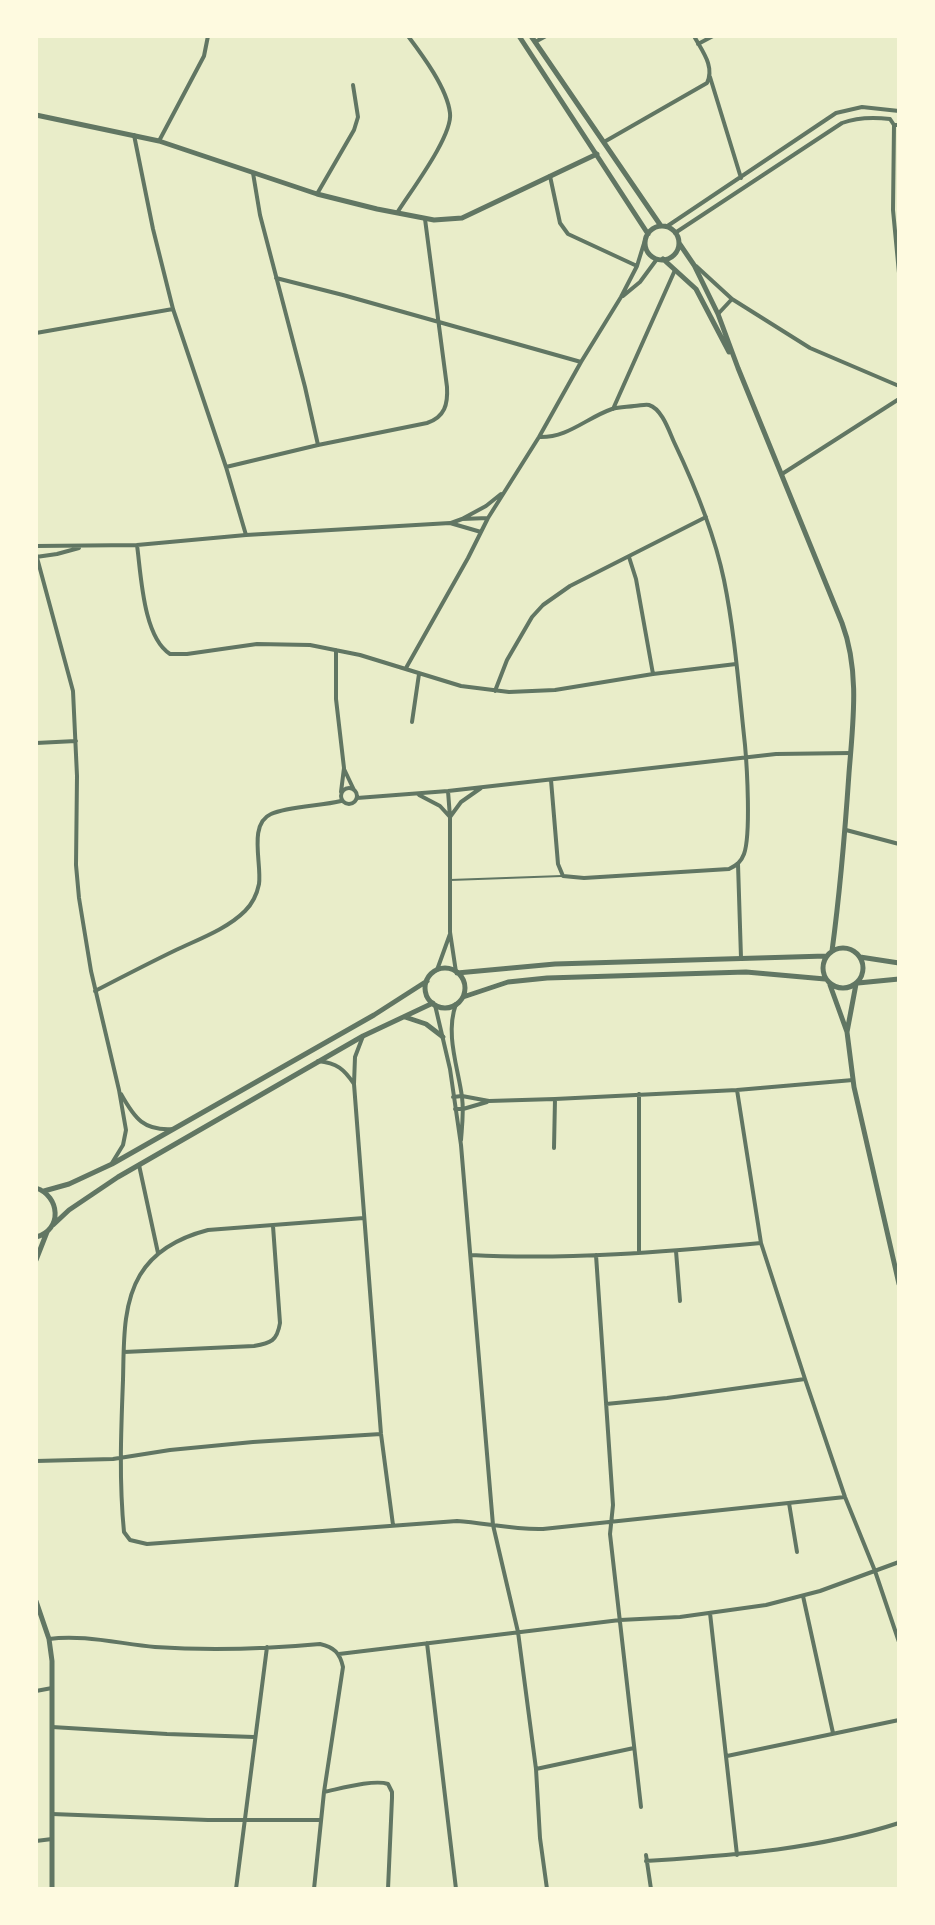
<!DOCTYPE html>
<html>
<head>
<meta charset="utf-8">
<style>
  body { margin:0 }
  #map { position:relative; width:935px; height:1925px; overflow:hidden; background:#e9edc9; font-family:Ubuntu,sans-serif }
  canvas { display:block }
  .frame { position:absolute; inset:0; border:38px solid #fefae0; pointer-events:none }
</style>
</head>
<body>
<div id="map">
<canvas width="935" height="1925"></canvas>
<div class="frame"></div>
</div>
<script>
const ctx = document.querySelector('canvas').getContext('2d');
ctx.lineJoin = 'round';
function stroke(path, color, width, dash) {
  ctx.strokeStyle = color;
  ctx.lineWidth = width;
  ctx.lineCap = dash ? 'butt' : 'round';
  ctx.setLineDash(dash || []);
  ctx.stroke(path);
}
stroke(new Path2D(`
  M450 880 562 876`), '#617663', 2);
stroke(new Path2D(`
  M535 42 546 36
  M698 44 713 36
  M710 77 741 178
  M894 125 893 210 899 273
  M134 135 153 229 173 309 226 467 246 535
  M159 141 204 56 208 36
  M604 142 707 83C715 66 702 51 694 36
  M253 173 260 215 305 387 318 445
  M550 176 560 223 568 234 637 266
  M317 194 354 130 358 117 353 85
  M397 213C410 192 453 136 450 113 447 88 423 56 408 36
  M666 227 836 113 862 107 899 111
  M675 233 842 123C858 117 873 117 890 119L894 125H899
  M696 266 732 299 810 348 899 386
  M276 278 343 295 581 362
  M623 296 640 282 657 259
  M718 314 732 299
  M36 333 173 309
  M613 409 675 270
  M539 437C568 438 586 418 612 409 619 407 627 407 634 406 639 406 645 404 649 405 662 409 669 431 674 442 695 486 714 532 724 580 735 634 739 690 745 745 747 767 751 835 744 854 741 862 737 865 729 869L584 878 563 876 558 864 551 780
  M226 467 318 445 427 423C445 417 448 404 447 387L425 219
  M782 474 899 399
  M462 519 486 506 501 494
  M451 523 462 519 488 518
  M137 545C141 574 143 637 170 654H187L257 644 310 645 360 655 461 686 509 692 555 690 653 674 736 664
  M36 546 137 545 246 535 450 523 481 532
  M36 554 73 691 77 776 76 865 79 898 91 971 119 1090 126 1130 123 1145 112 1163
  M36 557 57 554 79 548
  M629 557 636 579 653 674
  M336 650V699L344 768 341 792
  M406 668 468 558 488 518 539 437 581 362 621 297 637 266 645 240
  M495 691 507 660 532 617 543 605 570 586 706 517
  M412 722 419 674
  M36 743 76 741
  M344 769 354 790
  M341 796a8 8 0 1 1 16 0a8 8 0 1 1-16 0Z
  M448 791 450 817V932L456 972
  M419 795 440 806 450 817 461 802 481 788
  M357 798 448 791 776 754 851 753
  M846 830 899 844
  M738 864 741 958
  M437 970 450 934
  M95 991C122 977 149 963 176 950 199 939 227 929 245 911 252 904 257 894 259 884 262 864 248 824 271 814 288 806 321 806 341 801
  M456 1004C445 1034 458 1067 462 1097 464 1112 462 1126 461 1140
  M435 1005 450 1069 461 1145 493 1525 518 1632 536 1769 540 1838 547 1889
  M363 1036 355 1057 354 1084 381 1434 393 1525
  M318 1061C337 1063 344 1069 354 1084
  M737 1090 761 1243 805 1379 845 1497 875 1571 899 1642
  M121 1094C135 1119 144 1131 173 1129
  M639 1094V1252
  M453 1097 462 1096 489 1101 555 1099 737 1090 853 1080
  M455 1109H463L487 1102
  M554 1148 555 1099
  M139 1165 158 1253
  M364 1218 208 1230C181 1237 155 1250 140 1275 122 1305 124 1346 123 1380 121 1431 119 1481 124 1532L130 1540 147 1544 457 1521C486 1523 514 1530 543 1529L845 1497
  M676 1251 680 1301
  M471 1255C567 1260 665 1252 761 1243
  M596 1255 613 1505 610 1534 641 1807
  M124 1352 254 1346C271 1343 277 1341 280 1323L273 1226
  M606 1404 667 1398 805 1379
  M36 1461 113 1459 170 1450 253 1442 381 1434
  M789 1503 797 1552
  M803 1596 833 1733
  M710 1613 737 1855
  M49 1639C82 1634 121 1644 155 1647 210 1651 266 1649 320 1644 334 1647 340 1653 343 1667L324 1792 314 1889
  M427 1643 456 1889
  M339 1654 620 1620 680 1617 766 1605 820 1591 899 1562
  M36 1691 52 1688
  M52 1727 167 1734 254 1737
  M727 1756 899 1720
  M536 1769 634 1748
  M324 1792C339 1789 374 1779 388 1784L392 1792V1798L388 1889
  M52 1814 208 1820H320
  M36 1841 52 1839
  M646 1855 651 1889
  M646 1861C733 1855 815 1850 899 1823
  M236 1889 267 1647`), '#617663', 4);
stroke(new Path2D(`
  M519 36 648 234
  M531 36 661 226
  M36 115 159 141 317 194 377 209 434 220 462 218 597 154
  M645 243a17 17 0 1 1 34 0a17 17 0 1 1-34 0Z
  M679 243 694 265 718 314 738 368 842 623C860 671 853 722 849 773 845 832 840 892 832 951
  M663 259 696 289 729 352
  M823 968a20 20 0 1 1 40 0a20 20 0 1 1-40 0Z
  M860 957 899 963
  M425 988a20 20 0 1 1 40 0a20 20 0 1 1-40 0Z
  M457 973 555 964 826 956
  M858 983 899 979
  M830 985 847 1032 854 1087 899 1284
  M463 997 508 982 547 978 746 972 825 979
  M405 1017 426 1024 443 1037
  M847 1032 856 984
  M36 1188C60 1196 63 1230 36 1237
  M44 1191 69 1184 112 1164 374 1015 427 981
  M53 1225 69 1210 118 1177 363 1036 433 1003
  M36 1260 47 1232
  M36 1601 49 1639 52 1661V1889`), '#617663', 5);
</script>
</body>
</html>
